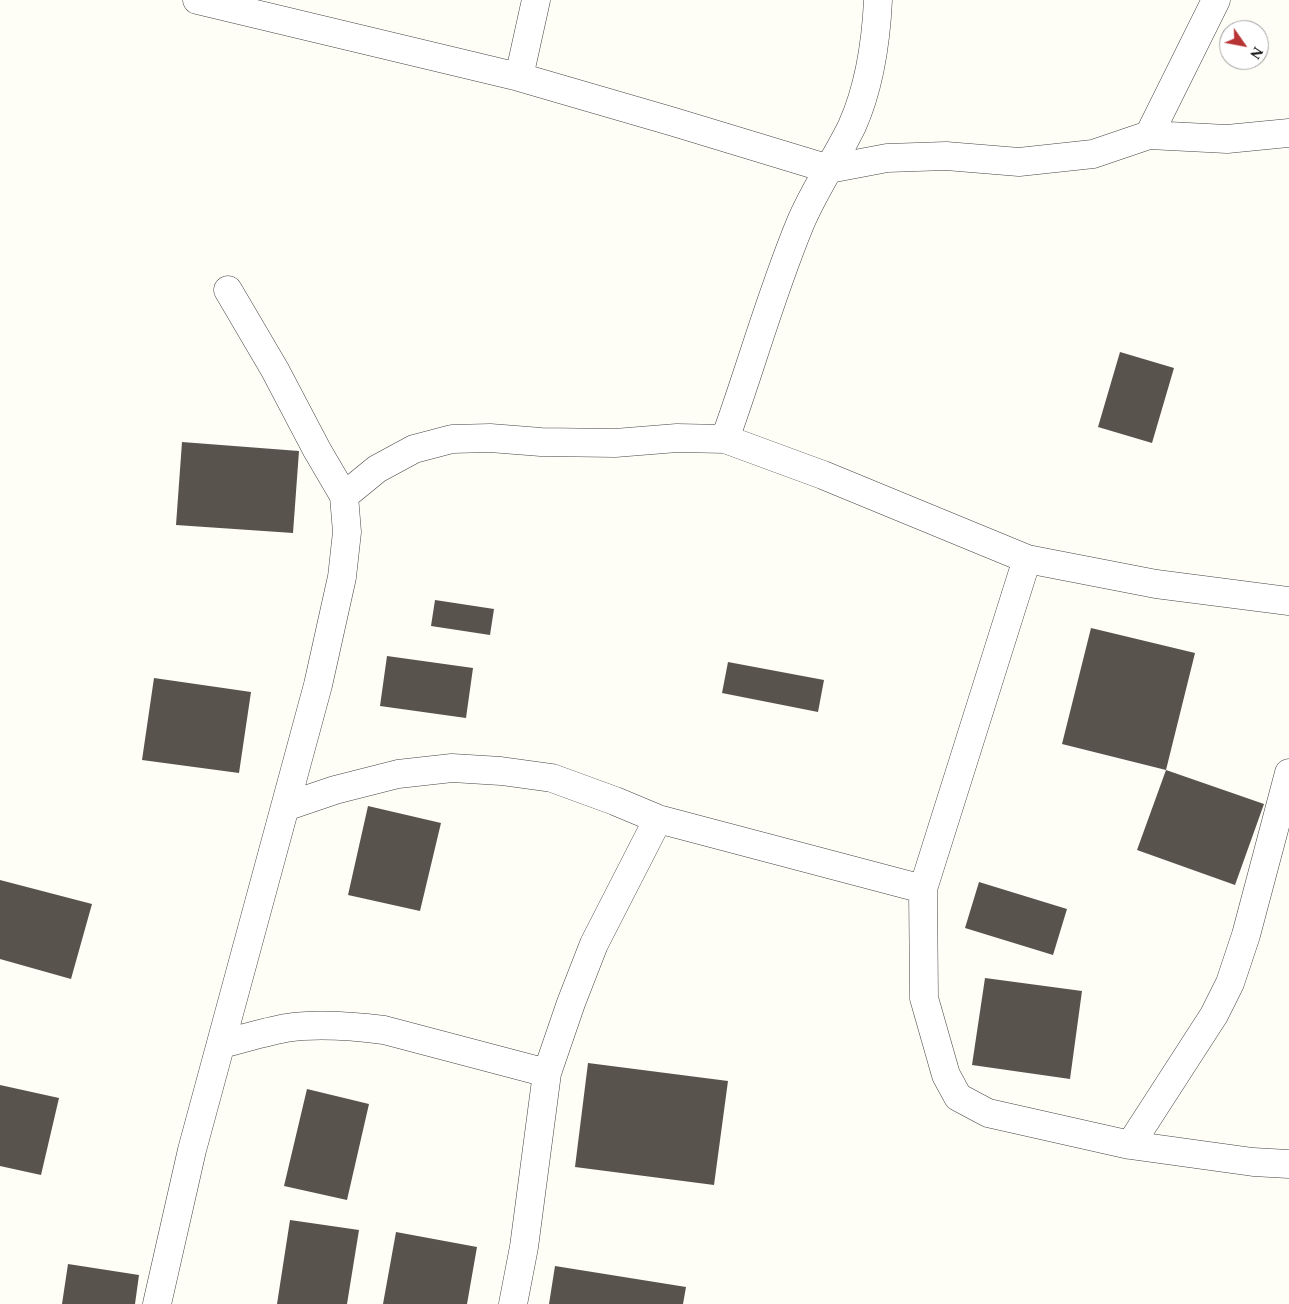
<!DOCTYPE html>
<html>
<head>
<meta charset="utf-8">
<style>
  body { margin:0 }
  #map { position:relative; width:1289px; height:1304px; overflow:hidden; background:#fefdf6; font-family:Spectral,serif }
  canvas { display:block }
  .north { position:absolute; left:1219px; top:20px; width:50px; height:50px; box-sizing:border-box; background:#fff; border:1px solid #a0a0a0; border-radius:50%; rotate:123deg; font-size:14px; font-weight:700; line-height:20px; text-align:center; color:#111 }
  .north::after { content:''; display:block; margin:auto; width:18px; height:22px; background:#b73334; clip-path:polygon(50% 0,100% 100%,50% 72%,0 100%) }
</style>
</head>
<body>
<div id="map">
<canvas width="1289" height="1304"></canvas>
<div class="north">N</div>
</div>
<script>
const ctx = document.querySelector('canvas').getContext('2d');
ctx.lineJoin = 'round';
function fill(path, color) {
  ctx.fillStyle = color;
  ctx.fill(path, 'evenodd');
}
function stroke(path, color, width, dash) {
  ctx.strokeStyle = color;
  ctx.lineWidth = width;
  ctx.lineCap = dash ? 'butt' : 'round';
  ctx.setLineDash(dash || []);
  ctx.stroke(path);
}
fill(new Path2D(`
  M1120 352 1174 368 1152 443 1098 427Z
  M182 442 299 451 293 533 176 525Z
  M435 600 494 609 490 635 431 626Z
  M1091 628 1195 653 1166 770 1062 744Z
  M387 656 473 668 466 718 380 706Z
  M728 662 824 680 818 712 722 693Z
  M154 678 251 692 239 773 142 760Z
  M1166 770 1264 804 1235 885 1137 850Z
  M368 806 441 823 420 911 348 895Z
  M0 880 92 904 71 979 0 959Z
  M979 882 1067 909 1053 955 965 928Z
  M985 978 1082 991 1070 1079 972 1065Z
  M588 1063 728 1081 714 1185 575 1167Z
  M0 1085 59 1098 41 1175 0 1166Z
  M307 1089 369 1104 347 1200 284 1186Z
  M290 1220 359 1230 347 1304H277Z
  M396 1232 477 1247 467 1304H383Z
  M68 1264 139 1275 135 1304H62Z
  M555 1266 686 1287 683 1304H549Z`), '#59534e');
const minor = new Path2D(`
  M197 0 519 77 674 122 829 169 887 158 946 156 1019 162 1093 154 1149 135 1227 139 1289 133
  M878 0C876 42 869 88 852 126 836 159 814 190 800 224 771 294 751 367 725 439L823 475 1027 559
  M519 77 536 0
  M1149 135 1216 0
  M344 496 377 469 414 449 452 439 490 438 541 442 615 443 677 438 725 439
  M1289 601 1156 584 1027 559 923 889 924 998 946 1075 958 1097 988 1113 1130 1145 1253 1162 1289 1164
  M285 807 335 790 398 774 452 768 501 771 552 778 615 801 658 819 923 889
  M221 1044C242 1039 264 1032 286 1028 318 1023 352 1026 384 1030L547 1073
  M1130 1145 1214 1015 1230 983 1246 935 1289 773
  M157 1304 192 1150 318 685 342 577 347 532 344 496 317 450 275 370 228 290
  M513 1304 524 1247 547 1073 571 1003 594 944 658 819`);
stroke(minor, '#444', 29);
stroke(minor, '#fff', 28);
</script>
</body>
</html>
